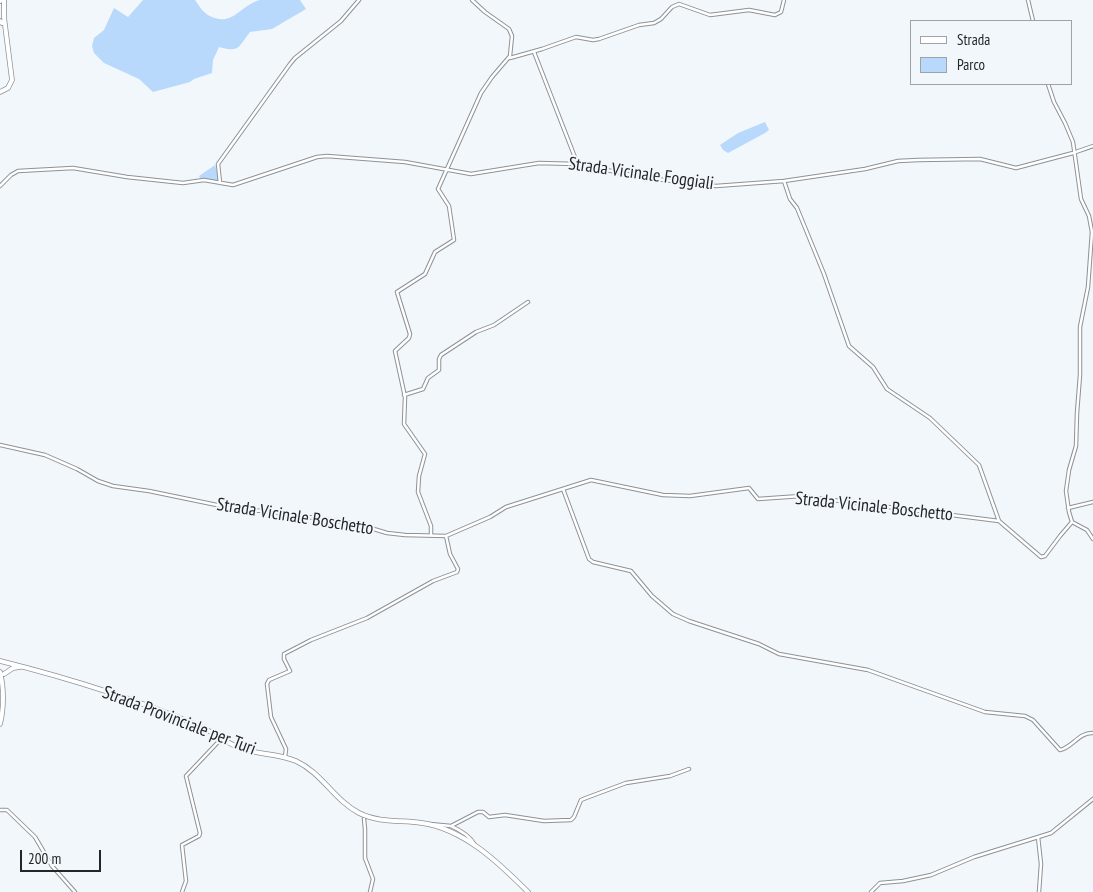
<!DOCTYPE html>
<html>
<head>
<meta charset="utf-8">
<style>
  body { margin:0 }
  #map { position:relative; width:1093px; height:892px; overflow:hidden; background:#f2f7fc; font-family:"PT Sans Narrow",sans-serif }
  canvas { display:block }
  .legend { position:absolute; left:910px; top:20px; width:162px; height:65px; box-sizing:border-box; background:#f2f7fc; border:1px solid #9fa3a7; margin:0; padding:6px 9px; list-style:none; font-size:15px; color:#232527 }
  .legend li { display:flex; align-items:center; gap:10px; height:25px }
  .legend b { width:25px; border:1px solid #9fa3a7 }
  .scale { position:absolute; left:20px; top:850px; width:81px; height:22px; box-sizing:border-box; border:2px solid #232527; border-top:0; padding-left:6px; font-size:15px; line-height:18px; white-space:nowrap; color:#232527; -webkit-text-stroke:4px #f2f7fc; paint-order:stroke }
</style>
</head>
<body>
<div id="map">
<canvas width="1093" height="892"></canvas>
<ul class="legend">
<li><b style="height:6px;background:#fff"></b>Strada</li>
<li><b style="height:14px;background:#b8d9fc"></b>Parco</li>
</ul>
<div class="scale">200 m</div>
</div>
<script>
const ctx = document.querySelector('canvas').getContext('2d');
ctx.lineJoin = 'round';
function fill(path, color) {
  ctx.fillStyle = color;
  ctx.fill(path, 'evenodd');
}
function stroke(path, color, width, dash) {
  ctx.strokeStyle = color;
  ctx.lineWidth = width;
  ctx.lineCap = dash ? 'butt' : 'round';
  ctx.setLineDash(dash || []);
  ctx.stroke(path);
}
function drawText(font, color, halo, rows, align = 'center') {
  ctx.font = font + ' "PT Sans Narrow",sans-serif';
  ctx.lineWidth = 4;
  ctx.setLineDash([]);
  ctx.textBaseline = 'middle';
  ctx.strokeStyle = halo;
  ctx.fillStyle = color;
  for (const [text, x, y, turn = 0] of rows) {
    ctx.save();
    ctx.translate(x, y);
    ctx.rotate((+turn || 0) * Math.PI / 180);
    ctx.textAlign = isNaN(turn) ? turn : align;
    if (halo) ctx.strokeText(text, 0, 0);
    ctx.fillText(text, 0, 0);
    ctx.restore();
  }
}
fill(new Path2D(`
  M143 0H195C202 10 206 17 219 19 234 22 245 3 260 0 273 0 287 0 300 0L306 9 272 29 250 32C238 47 240 53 219 47L213 60 212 73 194 79 190 82 153 92 139 79 104 63 94 53 92 46 94 38 104 30 114 8 128 17Z
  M765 122 769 130 765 133 728 153 723 150 720 145 738 133Z
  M215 165 219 178 218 181 201 180 199 176Z`), '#b8d9fc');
const street = new Path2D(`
  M1028 0 1033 21
  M534 52 576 160V164
  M510 58 542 49 576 37 593 40 599 39 639 25 654 23 661 19 672 7 679 4 710 15 749 10 775 15 781 12 784 0
  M1048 84 1054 102 1065 123 1073 142 1081 199 1089 216 1092 232 1088 287 1080 327V375L1077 413 1076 446 1069 470 1066 491 1069 512 1072 522 1087 530 1093 539
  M784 181 790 199 797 208 824 274 849 346 873 367 887 389 930 418 979 465 999 521 1041 557 1045 556 1060 536 1072 522
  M220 183 218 164 290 64 295 58 341 21 359 0
  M0 186 11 175 18 171 73 168 127 177 183 183 204 180 233 185 317 157 327 156 405 162 471 174 539 163 576 164 647 178 716 186 784 181 865 169 898 161 918 160 980 159 1016 168 1073 153 1093 146
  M404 395 423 389 428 378 439 370V359L441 355 476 332 494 325 528 302
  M0 445 45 455 77 469 98 481 113 486 149 491 241 510 266 511 357 524 387 533 405 535 446 536 490 517 506 507 591 480 663 495 690 496 749 488 758 499 801 496 999 521
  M563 489 589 559 593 562 631 571 652 596 673 614 689 621 759 644 779 654 868 670 985 712 1025 716 1033 720 1060 750C1072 748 1079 732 1093 733
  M1068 508 1093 502
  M431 535V526L418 492 419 476 425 454 404 424 405 397 395 351 409 338 410 334 397 292 425 274 435 252 454 240 449 206 438 189 481 93 492 77 510 56 512 36 509 29 485 12 472 0
  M285 757 286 749 271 717 267 684 269 680 290 671 284 659V654L311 640 367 618 433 581 457 572 458 569 450 554 446 536
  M0 810H7L35 837 52 866 75 892
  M364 819 365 829V858L373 879 370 892
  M430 824 451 826
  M1038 837 1041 864 1039 892
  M475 845C470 836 460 830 451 826L478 812H483L489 817 505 815 544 821 571 820 574 817 581 800 586 798 626 783 670 776 689 769
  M182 892 186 881 182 845 199 836 200 833 186 776 221 739
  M871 892 880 883 903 881 931 875 974 857 1051 833 1093 799`);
const secondary = new Path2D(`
  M0 1 1 0
  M0 21 2 23
  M0 92 8 88 12 80 4 17V0
  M0 661C68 678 136 699 201 727 215 733 226 743 240 748 258 755 278 753 296 761 322 773 334 800 359 813 379 823 401 820 422 823 464 829 499 863 528 892
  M0 672C4 687 4 709 0 724
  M4 674 13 668 20 667`);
stroke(street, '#8e9296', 4.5);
stroke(secondary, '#8e9296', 5.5);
stroke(street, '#fff', 2.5);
stroke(secondary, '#fff', 4);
drawText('18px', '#232527', '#f2f7fc', [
  ["Strada Vicinale Foggiali",641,174,8],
  ["Strada Vicinale Boschetto",874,507,6],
  ["Strada Vicinale Boschetto",295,517,9],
  ["Strada Provinciale per Turi",179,721,21]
]);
</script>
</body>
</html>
